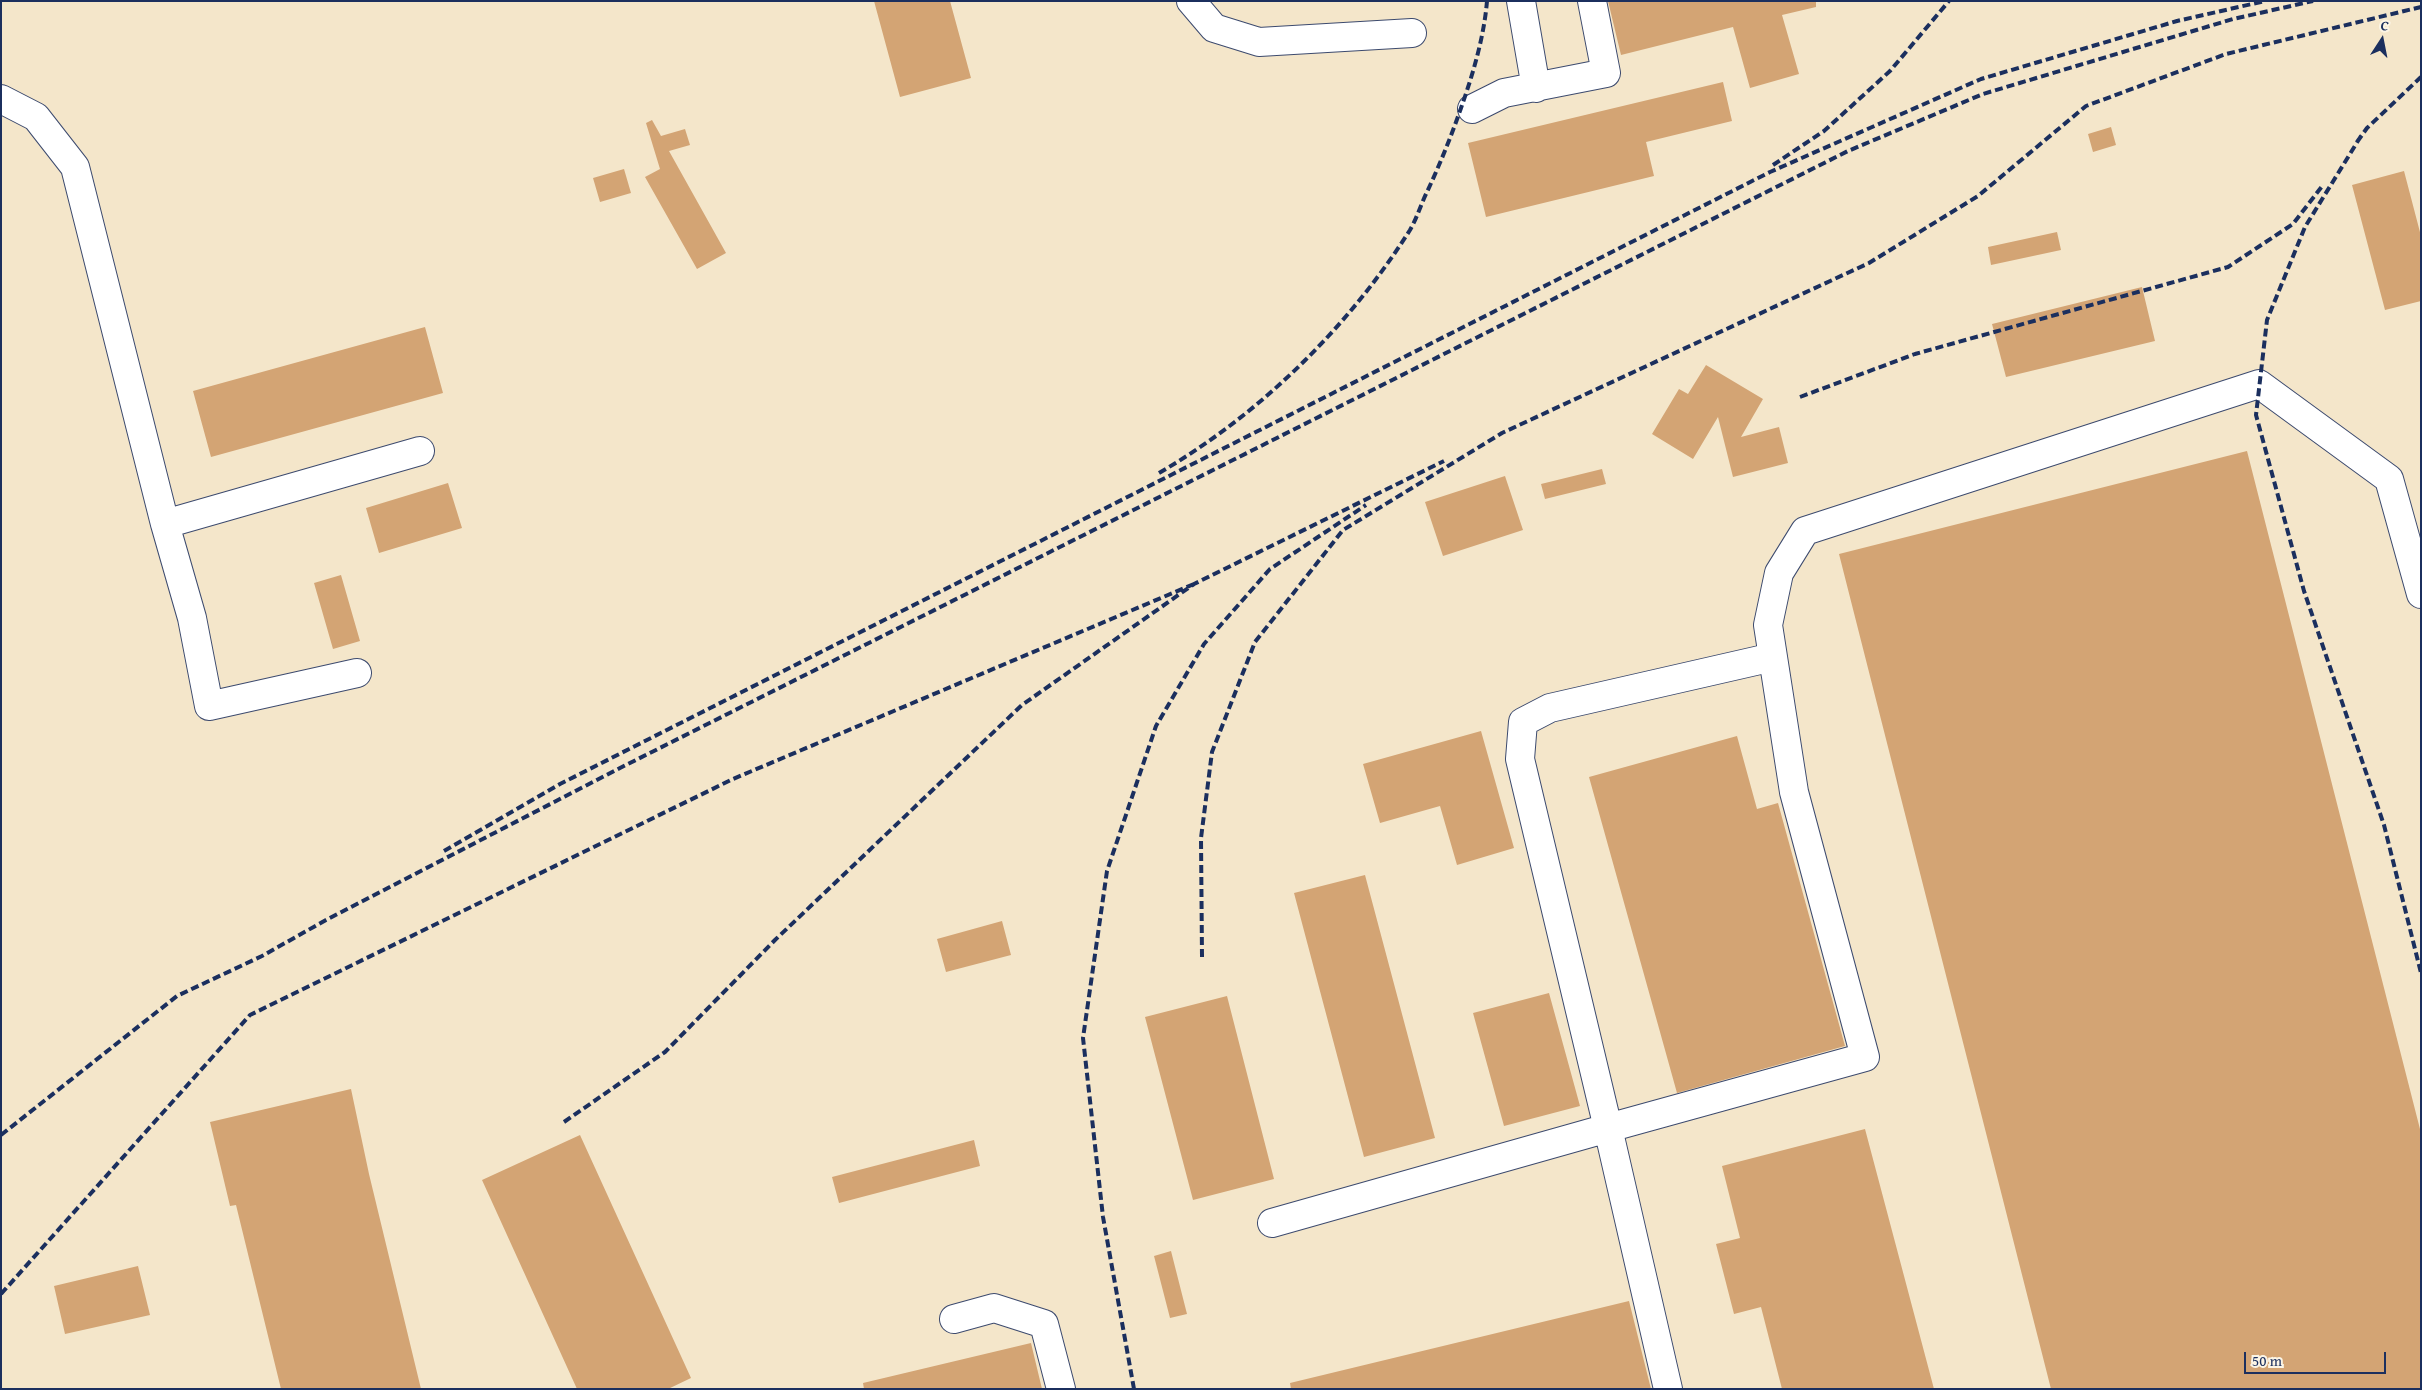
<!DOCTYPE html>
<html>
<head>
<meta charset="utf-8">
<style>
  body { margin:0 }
  #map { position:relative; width:2422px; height:1390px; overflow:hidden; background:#f4e6ca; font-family:"Gentium Book Plus",serif }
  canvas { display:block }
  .frame { position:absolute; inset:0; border:2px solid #1b2f5e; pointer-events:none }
  .north { position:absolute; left:2357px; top:15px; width:50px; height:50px; -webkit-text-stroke:4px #fcf5e5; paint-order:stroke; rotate:11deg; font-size:14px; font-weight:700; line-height:20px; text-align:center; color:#1b2f5e }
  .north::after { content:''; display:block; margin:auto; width:18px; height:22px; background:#1b2f5e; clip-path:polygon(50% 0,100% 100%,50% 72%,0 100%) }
  .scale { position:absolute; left:2244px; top:1352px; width:142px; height:22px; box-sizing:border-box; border:2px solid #1b2f5e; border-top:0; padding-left:6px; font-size:15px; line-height:18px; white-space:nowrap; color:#1b2f5e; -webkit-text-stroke:4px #fcf5e5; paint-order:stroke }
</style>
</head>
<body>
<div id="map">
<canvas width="2422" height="1390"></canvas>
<div class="frame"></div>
<div class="north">С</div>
<div class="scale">50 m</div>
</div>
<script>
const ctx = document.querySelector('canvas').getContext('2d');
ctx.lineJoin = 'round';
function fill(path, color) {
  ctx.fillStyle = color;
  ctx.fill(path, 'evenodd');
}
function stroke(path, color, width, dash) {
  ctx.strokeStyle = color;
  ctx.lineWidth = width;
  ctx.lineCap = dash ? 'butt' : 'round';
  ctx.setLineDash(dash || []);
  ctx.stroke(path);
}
fill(new Path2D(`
  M874 1H950L971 78 900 97Z
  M1608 1H1816V7L1782 15 1799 74 1750 88 1733 27 1621 55Z
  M1723 82 1732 121 1646 142 1654 176 1486 217 1468 143Z
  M652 120 661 136 685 129 690 145 669 151 726 253 697 269 645 177 660 169 646 123Z
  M2111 127 2116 145 2093 152 2088 134Z
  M624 169 631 193 600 202 593 178Z
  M2404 171 2421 236V301L2385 310 2352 185Z
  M2057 232 2061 250 1991 265 1988 247Z
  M2142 287 2155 341 2006 377 1992 324Z
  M425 327 443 393 211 457 193 391Z
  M1706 365 1763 399 1741 437 1779 427 1788 463 1733 477 1718 417 1693 459 1652 434 1679 389 1688 394Z
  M2247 451 2421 1133V1389H2051L1839 554Z
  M1602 469 1606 484 1545 499 1541 484Z
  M1505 476 1523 530 1443 556 1425 502Z
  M448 483 462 528 379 553 366 508Z
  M341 575 360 641 333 649 314 583Z
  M1481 731 1514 848 1457 865 1440 806 1380 823 1363 764Z
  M1737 736 1757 809 1778 803 1845 1046 1677 1093 1589 777Z
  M1365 875 1435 1138 1364 1157 1294 893Z
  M1002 921 1011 955 946 972 937 939Z
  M1549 993 1580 1106 1504 1126 1473 1013Z
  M1227 996 1274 1179 1193 1200 1145 1017Z
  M351 1089 369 1174 421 1389H281L236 1205 230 1206 210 1122Z
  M1865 1129 1934 1389H1782L1761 1307 1734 1314 1716 1244 1740 1238 1722 1166Z
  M580 1135 691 1378 668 1389H577L482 1180Z
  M974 1140 980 1166 839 1203 832 1177Z
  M1171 1251 1187 1314 1170 1318 1154 1256Z
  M138 1266 150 1315 65 1334 54 1286Z
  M1629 1301 1651 1389H1291L1290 1383Z
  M1031 1343 1042 1389H864L863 1383Z`), '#d3a474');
const minor = new Path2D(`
  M1191 1 1214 28 1259 42 1412 33
  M1521 1 1536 88
  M1 99 36 117 75 167 165 524 192 618 209 706 357 673
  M1472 109 1504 93 1606 73 1592 1
  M165 524 420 451
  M1272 1223 1608 1128 1520 759 1523 722 1550 708 1773 657
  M954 1319 994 1308 1044 1324 1061 1389
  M1668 1389 1608 1128 1865 1057 1794 792 1768 625 1779 573 1805 531 2259 384 2389 479 2421 594`);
stroke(minor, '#3c4a6e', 30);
stroke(minor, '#fff', 28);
stroke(new Path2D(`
  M2361 136 2305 227 2267 320 2256 415 2304 591 2384 825 2421 973
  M2357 142 2367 128 2421 77
  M1773 165 1824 131 1890 71 1949 1
  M1800 397 1915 354 2228 267 2293 224 2323 185
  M1159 473C1259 415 1348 328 1410 230 1417 218 1421 204 1427 192 1440 164 1451 137 1461 108 1473 74 1484 37 1487 1
  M444 851 560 784 1770 172 1981 79 2177 21 2265 1
  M1202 957 1201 838 1212 752 1255 642 1343 530 1502 433 1869 263 1978 196 2086 106 2226 54 2421 7
  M564 1122 665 1052 775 940 1022 705 1194 584 1444 461
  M1 1135 177 996 262 956 326 920 620 768 1848 151 1983 94 2233 19 2313 1
  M1 1294 250 1015 733 779 1194 584
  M1134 1389 1103 1217 1083 1038 1107 871 1156 726 1204 644 1270 569 1366 505`), '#1b2f5e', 4, [8, 4]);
</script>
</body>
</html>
